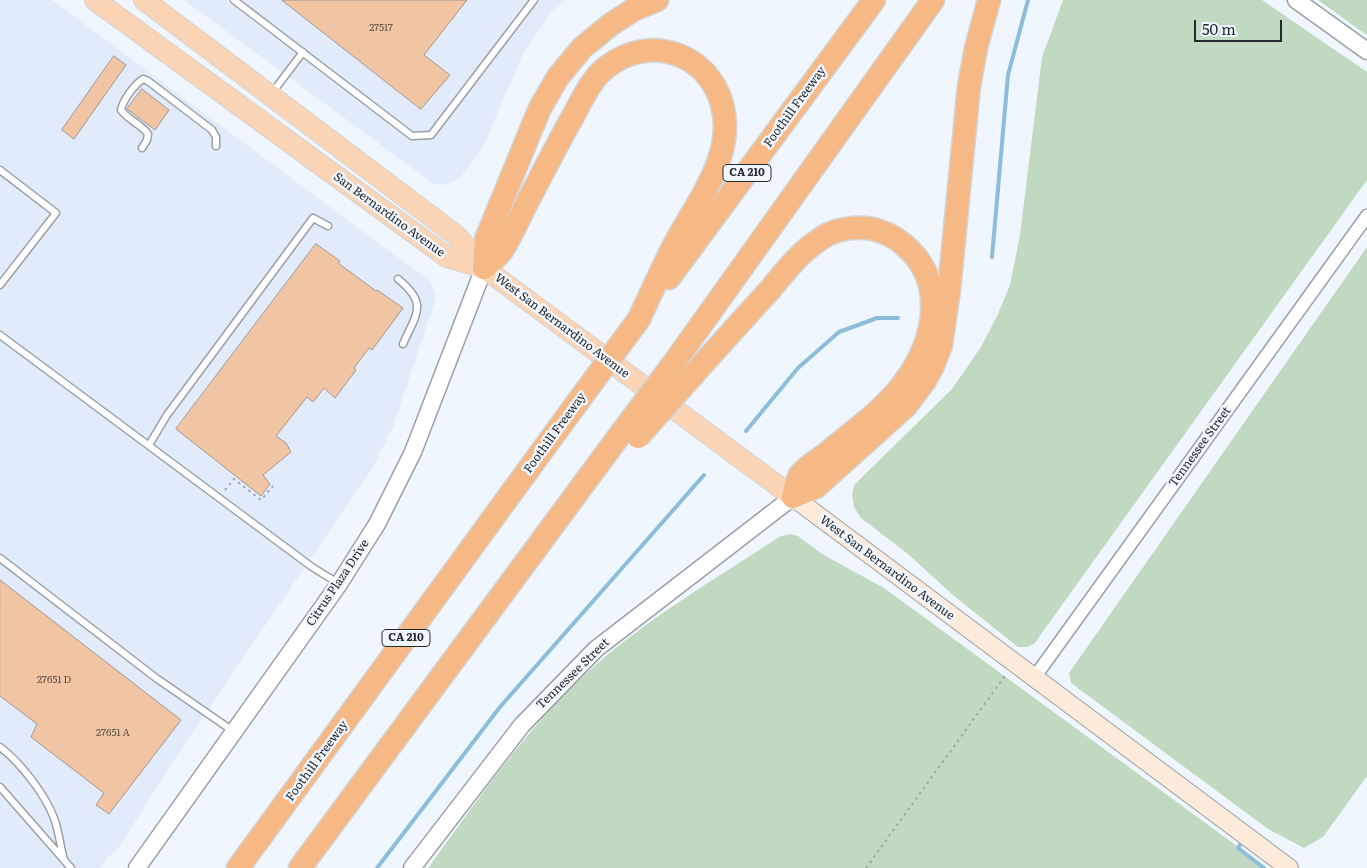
<!DOCTYPE html>
<html>
<head>
<meta charset="utf-8">
<style>
  body { margin:0 }
  #map { position:relative; width:1367px; height:868px; overflow:hidden; background:#f0f6fe; font-family:Literata,serif }
  canvas { display:block }
  .scale { position:absolute; left:1194px; top:20px; width:88px; height:22px; box-sizing:border-box; border:2px solid #26292c; border-top:0; padding-left:6px; font-size:15px; line-height:18px; white-space:nowrap; color:#26292c; -webkit-text-stroke:4px #f0f6fe; paint-order:stroke }
</style>
</head>
<body>
<div id="map">
<canvas width="1367" height="868"></canvas>
<div class="scale">50 m</div>
</div>
<script>
const ctx = document.querySelector('canvas').getContext('2d');
ctx.lineJoin = 'round';
function fill(path, color) {
  ctx.fillStyle = color;
  ctx.fill(path, 'evenodd');
}
function stroke(path, color, width, dash) {
  ctx.strokeStyle = color;
  ctx.lineWidth = width;
  ctx.lineCap = dash ? 'butt' : 'round';
  ctx.setLineDash(dash || []);
  ctx.stroke(path);
}
function drawText(font, color, halo, rows, align = 'center') {
  ctx.font = font + ' Literata,serif';
  ctx.lineWidth = 5;
  ctx.setLineDash([]);
  ctx.textBaseline = 'middle';
  ctx.strokeStyle = halo;
  ctx.fillStyle = color;
  for (const [text, x, y, turn = 0] of rows) {
    ctx.save();
    ctx.translate(x, y);
    ctx.rotate((+turn || 0) * Math.PI / 180);
    ctx.textAlign = isNaN(turn) ? turn : align;
    if (halo) ctx.strokeText(text, 0, 0);
    ctx.fillText(text, 0, 0);
    ctx.restore();
  }
}
fill(new Path2D(`
  M0 0H52L431 282 436 298 393 427 373 467 184 745 117 850 107 858 100 868H0Z
  M184 0H564L553 10 538 31 522 56 483 147 460 178 444 185 434 184Z`), '#e1ebfa');
fill(new Path2D(`
  M1063 0H1262L1367 72V180L1034 644 1027 647H1018L954 596 908 554 861 518 854 507 852 495 854 485 952 389 981 347 997 316 1010 285 1020 235 1042 57Z
  M1318 0H1367V35L1361 31Z
  M1367 247V776L1323 837 1304 848 1268 829 1071 683 1069 673Z
  M790 534 798 536 822 554 884 588 1267 868H428C478 800 526 728 589 671 646 619 714 580 779 537Z`), '#c1d9c1');
stroke(new Path2D(`
  M992 257 1008 75 1028 0
  M746 431 798 368 839 332 877 318H898
  M1241 843 1238 848 1264 868
  M377 868 500 707 704 475`), '#8cbddb', 4);
const building = new Path2D(`
  M282 0H467L424 55 450 75 421 109Z
  M114 56 126 65 74 139 62 130Z
  M142 89 169 110 155 130 127 109Z
  M316 244 340 261 338 263 376 291 377 290 403 308 372 350 369 348 354 368 356 370 335 398 324 388 313 402 307 397 276 436 286 443 291 452 263 475 270 484 261 496 176 429Z
  M0 580 181 720 109 814 96 805 104 793 31 737 37 724 0 696Z`);
fill(building, '#f1c5a4');
stroke(building, '#a09892', 1);
const service = new Path2D(`
  M234 0 412 136 431 135 534 0
  M272 93 303 52
  M142 148 147 140 148 134C141 124 128 120 121 110 123 100 134 85 143 79L148 81 212 130 216 137V146
  M0 170 56 213 0 285
  M398 279C429 304 416 314 403 344
  M0 335 312 567 338 583
  M149 445 167 415 313 218 328 226
  M0 558 156 678 233 731
  M0 747C20 762 45 794 54 818 59 831 60 846 64 860
  M0 787 71 868`);
const minor = new Path2D(`
  M1034 678 1367 216`);
const tertiary = new Path2D(`
  M1296 0 1367 51
  M137 868 339 584 377 524 413 452 484 268
  M412 868 522 725 596 649 793 497`);
const secondary = new Path2D(`
  M793 497 1289 868`);
const primary = new Path2D(`
  M95 0 447 257 484 268
  M144 0 457 236 484 268 793 497`);
const motorway = new Path2D(`
  M484 268C490 263 496 258 501 252 510 240 521 213 529 199 543 172 557 145 572 118 580 104 588 85 600 73 618 55 647 45 672 53 691 58 706 71 715 87 746 144 698 199 673 247 661 271 650 295 639 319
  M484 268 486 239 540 108 558 77 582 48 610 25 633 10 657 0
  M669 278 874 0
  M676 360 933 0
  M693 375C718 347 743 319 769 291 784 273 799 253 819 240 832 230 849 227 866 228 878 229 894 236 903 244 947 280 936 338 906 380 885 410 853 431 826 454 818 460 806 467 800 475 796 481 795 491 793 497
  M793 497 816 487 906 406 924 382 932 368 941 345 949 290 969 86 976 48 989 0
  M238 868 574 407
  M300 868 625 428`);
stroke(service, '#9aa0a7', 9);
stroke(minor, '#9aa0a7', 15);
stroke(tertiary, '#9aa0a7', 19);
stroke(secondary, '#9aa0a7', 20);
stroke(primary, '#d4d4d5', 22);
stroke(motorway, '#d4d4d5', 25);
stroke(new Path2D(`
  M225 490 234 479 261 500 273 486
  M866 868 1007 673`), '#a1a5ab', 2, [2.5, 4]);
stroke(service, '#fff', 6);
stroke(minor, '#fff', 12);
stroke(tertiary, '#fff', 16);
stroke(secondary, '#fceada', 18);
stroke(primary, '#fad4b5', 20);
stroke(motorway, '#f6b884', 22);
const motorwayBridge = new Path2D(`
  M574 407 639 319
  M625 428 676 360
  M638 437 693 375`);
stroke(motorwayBridge, '#d4d4d5', 25, []);
stroke(motorwayBridge, '#f6b884', 22);
drawText('10px', '#59504a', null, [
  ["27517",381,28],
  ["27651 D",54,680],
  ["27651 A",113,733]
]);
for (const [x, y, w] of [
  [747,173,48],
  [406,638,48]
]) {
  const box = new Path2D();
  box.roundRect(x - w / 2, y - 8.5, w, 17, 4);
  ctx.fillStyle = '#f0f6fe';
  ctx.fill(box);
  stroke(box, '#26292c', 1);
}
drawText('bold 11px', '#26292c', null, [
  ["CA 210",747,173],
  ["CA 210",406,638]
]);
drawText('12px', '#26292c', '#f0f6fe', [
  ["Foothill Freeway",795,107,-54],
  ["San Bernardino Avenue",389,215,36],
  ["West San Bernardino Avenue",562,326,37],
  ["Foothill Freeway",555,433,-54],
  ["Tennessee Street",1200,447,-54],
  ["West San Bernardino Avenue",887,568,37],
  ["Citrus Plaza Drive",338,583,-56],
  ["Tennessee Street",573,674,-44],
  ["Foothill Freeway",317,761,-54]
]);
</script>
</body>
</html>
